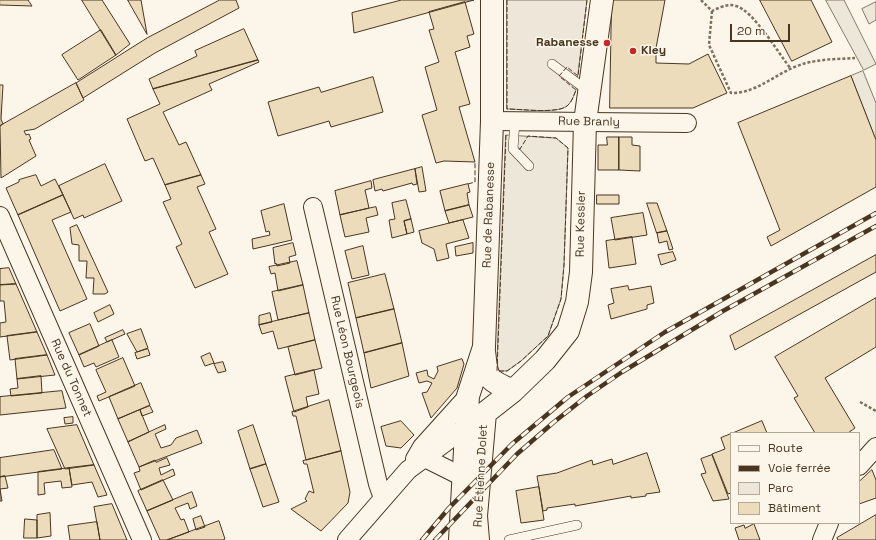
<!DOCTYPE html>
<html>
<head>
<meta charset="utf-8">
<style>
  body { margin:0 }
  #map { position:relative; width:876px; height:540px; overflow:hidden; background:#fbf6e9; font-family:"Space Grotesk",sans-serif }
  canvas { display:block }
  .legend { position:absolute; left:730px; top:432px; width:130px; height:92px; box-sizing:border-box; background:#fbf6e9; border:1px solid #b4a999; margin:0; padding:5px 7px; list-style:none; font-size:12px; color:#4a3520 }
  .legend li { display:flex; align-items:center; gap:8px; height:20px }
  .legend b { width:20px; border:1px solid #b4a999 }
  .scale { position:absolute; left:730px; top:24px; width:60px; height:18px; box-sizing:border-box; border:2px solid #4a3520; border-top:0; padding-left:5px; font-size:12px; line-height:14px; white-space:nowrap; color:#4a3520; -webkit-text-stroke:3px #fbf6e9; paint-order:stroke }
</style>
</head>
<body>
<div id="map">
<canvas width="876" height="540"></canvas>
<ul class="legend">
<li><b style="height:5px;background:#fbf6e9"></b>Route</li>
<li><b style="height:5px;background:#4a3520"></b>Voie ferrée</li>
<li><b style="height:11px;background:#ede6d9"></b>Parc</li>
<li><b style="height:11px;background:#ecdcbc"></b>Bâtiment</li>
</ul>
<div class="scale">20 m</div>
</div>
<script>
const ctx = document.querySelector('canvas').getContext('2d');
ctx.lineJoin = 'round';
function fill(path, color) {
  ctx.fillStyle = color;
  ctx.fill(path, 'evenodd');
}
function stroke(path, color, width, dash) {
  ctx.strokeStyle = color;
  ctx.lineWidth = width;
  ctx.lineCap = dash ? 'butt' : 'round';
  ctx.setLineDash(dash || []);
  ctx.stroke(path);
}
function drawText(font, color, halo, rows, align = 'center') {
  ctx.font = font + ' "Space Grotesk",sans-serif';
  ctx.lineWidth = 3;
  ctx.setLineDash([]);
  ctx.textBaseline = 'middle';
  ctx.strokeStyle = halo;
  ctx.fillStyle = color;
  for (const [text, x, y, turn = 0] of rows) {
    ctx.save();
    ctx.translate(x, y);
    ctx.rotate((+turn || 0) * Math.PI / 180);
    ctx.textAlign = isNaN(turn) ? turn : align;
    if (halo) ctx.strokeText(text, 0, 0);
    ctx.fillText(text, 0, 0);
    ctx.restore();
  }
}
const green = new Path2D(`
  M507 0H587L576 90C574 95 572 102 567 106 557 114 521 109 507 109Z`);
fill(green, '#ede6d9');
stroke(green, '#887966', 1);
const parking = new Path2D(`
  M826 0H844L876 64 864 70Z
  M876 2V20L869 24 862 9Z
  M863 71 876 103V140L851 76Z
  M506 135 556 138 568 148 564 265 561 299 548 336 521 361 507 371H497Z`);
fill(parking, '#ede7d9');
stroke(parking, '#887966', 1);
const building = new Path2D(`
  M0 0H28L32 6 0 5Z
  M82 0H102L130 44 116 55Z
  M128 0H141L147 34Z
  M220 0H236L239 8 155 53 83 98 76 83 79 81 147 38Z
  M402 0H474L354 33 352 13Z
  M612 0H665L656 48V63L689 64 708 54 727 93 693 108H610Z
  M760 0H811L832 42 792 61Z
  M465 2 474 34 467 36 470 47 455 52 470 104 459 107 475 162 444 161 436 163 422 115 437 110 425 67 439 62 429 30 434 29 429 12Z
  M244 29 258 60 153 89 149 79 197 56 195 51Z
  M101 30 116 55 78 80 62 55Z
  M258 60 259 62 209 84 212 90 163 112 179 145 186 142 201 175 165 185 153 158 145 161 127 119 160 104 153 89Z
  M851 76 876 140V187L771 246 767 237 780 230 738 123Z
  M373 77 383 112 331 127 329 121 278 136 268 102 319 87 321 92Z
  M76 83 84 100 35 129 24 131 26 135 29 134 31 139 29 140 36 156 1 178 0 126Z
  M0 85H3L1 119 3 124 0 126Z
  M607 137H619V170H598V145H607Z
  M619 137H632V145L640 146V171L619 170Z
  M105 164 122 201 84 218 83 215 74 219 59 186Z
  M422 167 426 191 419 192 415 169Z
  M415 169 417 184 413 185 412 183 383 191 382 189 375 191 373 180Z
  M36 175 41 186 55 179 63 195 18 215 6 188 19 182V180Z
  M201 175 205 184 197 187 216 229 209 232 228 274 195 288 176 247 182 244 163 202 171 199 165 185Z
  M371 181 372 188 365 190 369 208 340 215 335 191Z
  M468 184 470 192 467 193 469 205 445 211 440 191Z
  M63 195 71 212 52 220 87 299 60 311 18 215Z
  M597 195H619V204H597Z
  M406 200 411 219 404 221 407 234 392 238 389 220 395 219 392 203Z
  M647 203H657L667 231 657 233Z
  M284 204 292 240 253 249 252 239 270 235 269 231 266 232 261 211Z
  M469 205 473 217 449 223 445 211Z
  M376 207 378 215 366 218 369 232 345 237 340 215Z
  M643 213 647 235 615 240 611 218Z
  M411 219 414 232 407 234 404 221Z
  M463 220 469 238 446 244 449 258 437 261 434 249 422 243 419 231Z
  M77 225 108 292 105 294H93L94 278H86L87 261H79V245L72 244 70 228Z
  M667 231 673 249 669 250 667 241 659 243 657 233Z
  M632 237 636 264 609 268 606 241Z
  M293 243 296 255 289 257 290 263 277 266 276 263 275 264 273 248Z
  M473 243V253L456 256 455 247Z
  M363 246 369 275 352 279 345 251Z
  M673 252 676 260 661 265 658 255Z
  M876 255V272L735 350 730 336Z
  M297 261 303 285 278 291 275 273 271 274 269 267Z
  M9 268 16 284 0 285V269Z
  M385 274 394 309 356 318 348 283Z
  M16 284 37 332 0 337V323L6 322 4 301H0V285Z
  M303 285 309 313 278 320 272 292Z
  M628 286 629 290 651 286 654 303 647 305V309L611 319 608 305 614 303 611 289Z
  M876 298V347L825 378 855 428 848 433H815L794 398 798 396 775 357Z
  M110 305 114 314 98 322 94 313Z
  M394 309 402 343 364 353 356 318Z
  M270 313 272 322 259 325V316Z
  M309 313 315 340 278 349 273 331 262 334 259 325Z
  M90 324 99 346 79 355 69 333Z
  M141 329 148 348 137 352 127 334Z
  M123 330 125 334 107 342 105 338Z
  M37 332 47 355 10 360 7 336Z
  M112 340 119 357 96 367 94 363 84 367 79 355Z
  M315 340 322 368 295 375 288 347Z
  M402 343 409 376 371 388 364 353Z
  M148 349 150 355 137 359 135 353Z
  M210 353 214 363 205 366 201 357Z
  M47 355 55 375 17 379 15 359Z
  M123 358 135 386 99 401 97 396 106 392 96 370Z
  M462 359 464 364 457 388 431 418 422 393 427 392 432 383 427 381 419 383 416 373 427 370 428 376 434 379 438 371 437 367Z
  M223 362 226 371 218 373 214 364Z
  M314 370 319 394 306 397 308 407 294 412 285 377Z
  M41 376 42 393 11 396 10 389 18 388 17 379Z
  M141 383 150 405 118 419 109 397Z
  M62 391 66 408 0 415V397Z
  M329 400 341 451 306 460 296 416H293L292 412Z
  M150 406 153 412 142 416 140 410Z
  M140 410 149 432 128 442 118 419Z
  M73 417V423L65 424 64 418Z
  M401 421 414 435 401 448 386 446 381 427Z
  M762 421 767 433H733Z
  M77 425 94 465 65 469 47 429Z
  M165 425 166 429 155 434 161 448 171 445 176 438 197 430 202 443 139 467 128 442Z
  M253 425 266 464 250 469 238 431Z
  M731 434V493L728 494 712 454 725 449 721 438Z
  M54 450 62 469 0 477V458Z
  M341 451 350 492 348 503 321 531 291 509 307 501 305 499 309 491 314 493 307 464H304L303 461Z
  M647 453 660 492 646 494V496L631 498V496L575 506V504L547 508V510L543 511 537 476 557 473 592 460 593 465 612 459 613 464Z
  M712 455 729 499 713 501 701 474 706 473 701 459Z
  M167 458 170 465 159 468 161 475 173 469 175 475 141 490 134 473 140 471 139 467 155 460 156 462Z
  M266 464 279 502 263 507 250 469Z
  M94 465 107 495 98 497 92 482 72 485 69 468Z
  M69 468 72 487 62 488 61 481 44 483 45 494 38 495V472Z
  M872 470 876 480V498L859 504V482Z
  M5 476 8 488 0 489 2 501H0V477Z
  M163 480 173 500 147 511 138 491Z
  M539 487 544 520 521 523 516 491Z
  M192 492 197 506 190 509 188 503 175 508 181 520 184 519 189 532 167 540H160L147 511Z
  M112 504 127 540H100L94 507Z
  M50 513 51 536 37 538V515Z
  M876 515V540H838L837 538Z
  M201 516 205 527 196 530 193 519Z
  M25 519 37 520V538H24Z
  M219 521 225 539 223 540H167Z
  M97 522 100 540H70L68 526Z
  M754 524 760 540H739L735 528 744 525 745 528Z`);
fill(building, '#ecdcbc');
stroke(building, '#4a3520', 1);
const lane = new Path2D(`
  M552 64 588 91
  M515 121 513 149 529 166
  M509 540 577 525`);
const street = new Path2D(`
  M492 121 687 123
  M313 207 378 484 383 498
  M0 216 142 540
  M425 458 463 477
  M415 459 422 447 468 396
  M859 466 876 447
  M347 540 408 470 474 421
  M822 540 829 523`);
const secondary = new Path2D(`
  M484 351C487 379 486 379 513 391
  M460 540 468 396 484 347 492 121V0
  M478 540 476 516 485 413 513 391 545 360 568 331 577 302 581 272 585 122 602 0`);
stroke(lane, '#4a3520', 10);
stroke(street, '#4a3520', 20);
stroke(secondary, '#4a3520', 24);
stroke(new Path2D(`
  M701 0 712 11C719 8 727 3 736 6 754 11 778 53 791 69
  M712 11 709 45 731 93C757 94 778 71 803 64 819 59 838 59 855 58
  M860 402 876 411`), '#7f6f5c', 2.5, [3, 2]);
stroke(lane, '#fbf6e9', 9);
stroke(street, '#fbf6e9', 18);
stroke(secondary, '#fbf6e9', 22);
const rail = new Path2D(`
  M422 540 449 508 512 444 568 397 665 332 876 213
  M435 540 517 454 554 422 587 396 622 372 723 311 876 226`);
stroke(rail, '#4a3520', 4.5);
stroke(rail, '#fbf6e9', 3, [9]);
stroke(new Path2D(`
  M507 0V109C521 109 557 114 567 106 572 102 574 95 576 90L559 76 567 67 578 76 587 0
  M506 135 497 371H507L521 361 548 336 561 299 564 265 568 148 556 138 528 136 520 149H517
  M468 184 475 182V162`), '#4a3520', 1, [5, 2]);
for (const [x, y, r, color] of [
  [607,43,4,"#c62828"],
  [633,51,4,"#c62828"]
]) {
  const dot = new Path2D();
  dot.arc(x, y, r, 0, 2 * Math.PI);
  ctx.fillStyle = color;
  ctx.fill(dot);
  stroke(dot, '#fbf6e9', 1.5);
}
drawText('bold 12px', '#4a3520', '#fbf6e9', [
  ["Rabanesse",599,43],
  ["Kley",641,51,"left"]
], 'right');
drawText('12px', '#4a3520', '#fbf6e9', [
  ["Rue Branly",589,122,1],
  ["Rue de Rabanesse",489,215,-88],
  ["Rue Kessler",581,224,-89],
  ["Rue Léon Bourgeois",347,352,77],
  ["Rue du Tonnet",71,378,66],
  ["Rue Étienne Dolet",481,476,-87]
]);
</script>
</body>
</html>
